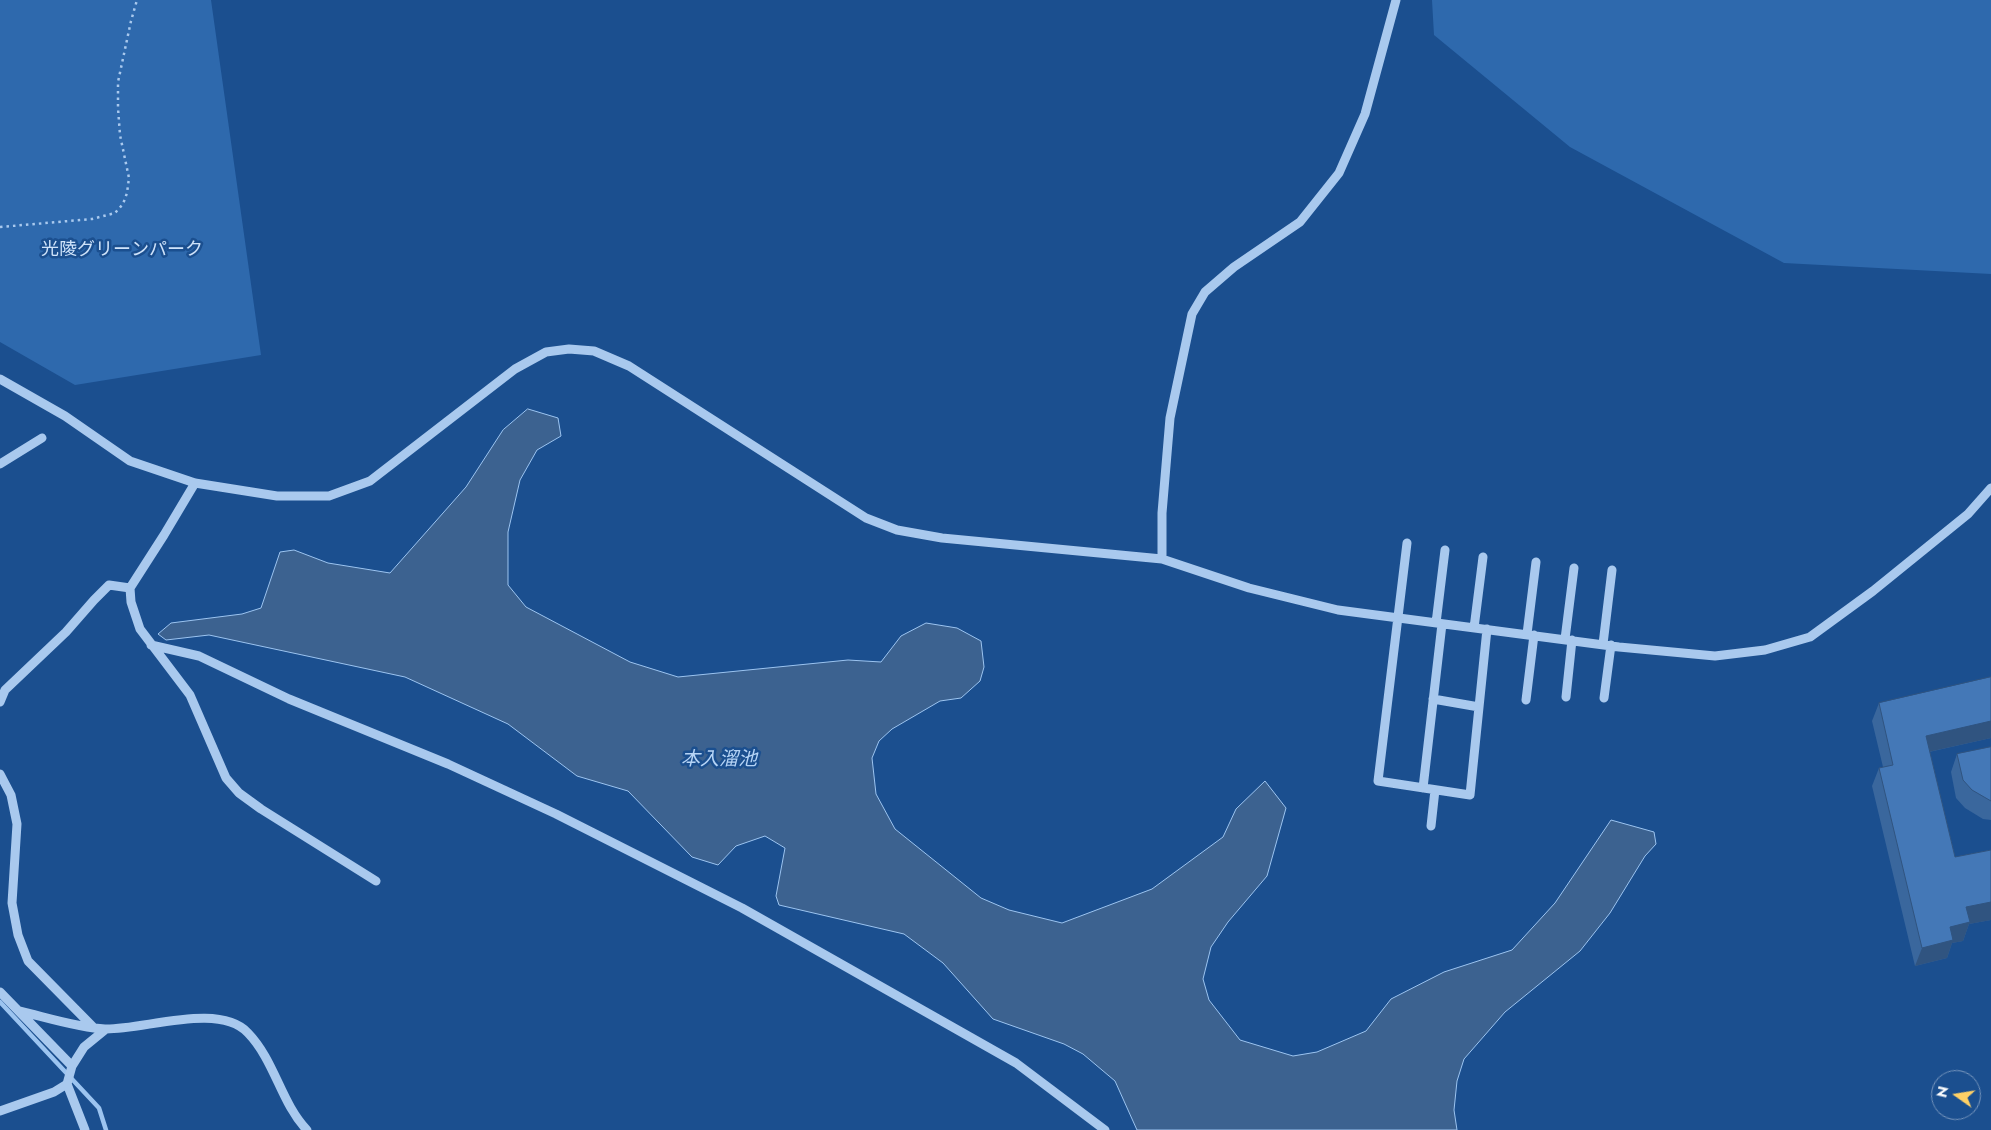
<!DOCTYPE html>
<html>
<head>
<meta charset="utf-8">
<style>
  body { margin:0 }
  #map { position:relative; width:1991px; height:1130px; overflow:hidden; background:#1b4f8f; font-family:Jost,sans-serif }
  canvas { display:block }
  .north { position:absolute; left:1931px; top:1070px; width:50px; height:50px; box-sizing:border-box; background:#1b4f8f; border:1px solid #7695bc; border-radius:50%; rotate:283deg; font-size:14px; font-weight:700; line-height:20px; text-align:center; color:#fff }
  .north::after { content:''; display:block; margin:auto; width:18px; height:22px; background:#ffd166; clip-path:polygon(50% 0,100% 100%,50% 72%,0 100%) }
</style>
</head>
<body>
<div id="map">
<canvas width="1991" height="1130"></canvas>
<div class="north">N</div>
</div>
<script>
const ctx = document.querySelector('canvas').getContext('2d');
ctx.lineJoin = 'round';
function fill(path, color) {
  ctx.fillStyle = color;
  ctx.fill(path, 'evenodd');
}
function stroke(path, color, width, dash) {
  ctx.strokeStyle = color;
  ctx.lineWidth = width;
  ctx.lineCap = dash ? 'butt' : 'round';
  ctx.setLineDash(dash || []);
  ctx.stroke(path);
}
function drawText(font, color, halo, rows, align = 'center') {
  ctx.font = font + ' Jost,"Noto Sans JP",sans-serif';
  ctx.lineWidth = 5;
  ctx.setLineDash([]);
  ctx.textBaseline = 'middle';
  ctx.strokeStyle = halo;
  ctx.fillStyle = color;
  for (const [text, x, y, turn = 0] of rows) {
    ctx.save();
    ctx.translate(x, y);
    ctx.rotate((+turn || 0) * Math.PI / 180);
    ctx.textAlign = isNaN(turn) ? turn : align;
    if (halo) ctx.strokeText(text, 0, 0);
    ctx.fillText(text, 0, 0);
    ctx.restore();
  }
}
fill(new Path2D(`
  M0 0H211L261 355 75 385 0 342Z
  M1432 0H1991V274L1784 263 1570 147 1434 35Z`), '#2e69ad');
const water = new Path2D(`
  M528 409 558 418 561 436 537 450 520 480 508 532V585L526 607 630 662 678 677 848 660 881 662 901 636 926 623 957 628 981 641 984 667 980 681 961 698 940 701 892 729 879 741 872 758 876 794 895 829 981 898 1009 910 1062 923 1152 889 1223 837 1236 809 1265 781 1286 808 1267 876 1228 922 1211 947 1203 979 1209 1000 1240 1040 1293 1056 1317 1052 1366 1031 1391 999 1444 972 1512 950 1555 903 1611 820 1654 832 1656 844 1645 856 1610 913 1580 951 1505 1012 1464 1059 1457 1081 1454 1110 1457 1130H1137L1115 1081 1083 1054 1064 1044 993 1019 943 963 904 934 779 905 776 896 785 848 765 836 736 846 718 865 692 857 628 791 577 776 508 724 405 677 209 635 166 640 158 634 171 623 242 614 261 608 280 552 294 550 328 563 390 573 466 487 503 430Z`);
fill(water, '#3c6290');
stroke(water, '#9cc4f0', 1);
stroke(new Path2D(`
  M0 1002 99 1108 106 1130`), '#9cc4f0', 4.5);
stroke(new Path2D(`
  M0 227 92 219 115 213 123 204 127 193 129 178 120 135 118 108V82L131 21 137 0`), '#a9c9ee', 2.5, [2.5, 4]);
stroke(new Path2D(`
  M0 379 65 416 130 461 195 483 277 496H329L370 481 515 369 546 352 569 349 594 351 629 366 866 518 897 530 942 538 1162 559 1249 588 1338 610 1619 647 1715 656 1765 650 1810 637 1873 591 1968 514 1991 488
  M0 464 42 438
  M195 483 164 535 130 588 131 602 140 629 190 695 226 778 239 793 261 809 376 881
  M1407 543 1378 781 1470 795 1487 629
  M1162 559V513L1170 418 1192 314 1205 292 1234 267 1300 222 1339 173 1365 114 1396 0
  M1436 623 1445 550
  M1474 628 1483 557
  M1527 634 1536 562
  M1565 639 1574 568
  M1603 644 1612 570
  M151 645 199 656 289 699 448 764 556 814 742 908 1016 1063 1105 1130
  M1566 697 1572 640
  M1604 698 1611 645
  M1433 699 1479 707
  M1526 700 1534 635
  M0 702 5 690 66 632 94 600 109 585 130 588
  M0 774 11 795 17 824 12 903 18 935 28 961 94 1028
  M1423 788 1442 624
  M1431 826 1435 790
  M0 992 72 1066 67 1084 85 1130
  M19 1011C45 1017 79 1028 105 1029 144 1030 219 1002 248 1033 275 1061 281 1103 307 1130
  M72 1066 84 1047 106 1029
  M0 1111 54 1092 67 1084`), '#a9c9ee', 9);
fill(new Path2D(`
  M1879 703 1991 738 1929 752 1955 857 1991 850V920L1969 924 1963 941 1952 943 1947 958 1915 966 1872 786 1879 768 1883 767 1872 721Z
  M1991 747V820L1983 819 1965 808 1956 798 1951 772 1957 754Z`), '#3a679d');
fill(new Path2D(`
  M1991 721V738L1919 754 1926 736Z
  M1991 902V920L1969 924 1963 941 1952 943 1947 958 1915 966 1922 948 1966 907Z`), '#305480');
const building = new Path2D(`
  M1991 677V721L1926 736 1955 857 1991 850V902L1966 907 1970 922 1950 927 1953 940 1922 948 1879 768 1893 765 1879 703Z
  M1991 747V801L1972 790 1963 780 1957 754Z`);
fill(building, '#4478b7');
stroke(building, '#305480', 1);
drawText('18px', '#cfe3fa', '#1b4f8f', [
  ["光陵グリーンパーク",122,251]
]);
drawText('italic 19px', '#b5d3f5', '#1b4f8f', [
  ["本入溜池",719,760]
]);
</script>
</body>
</html>
